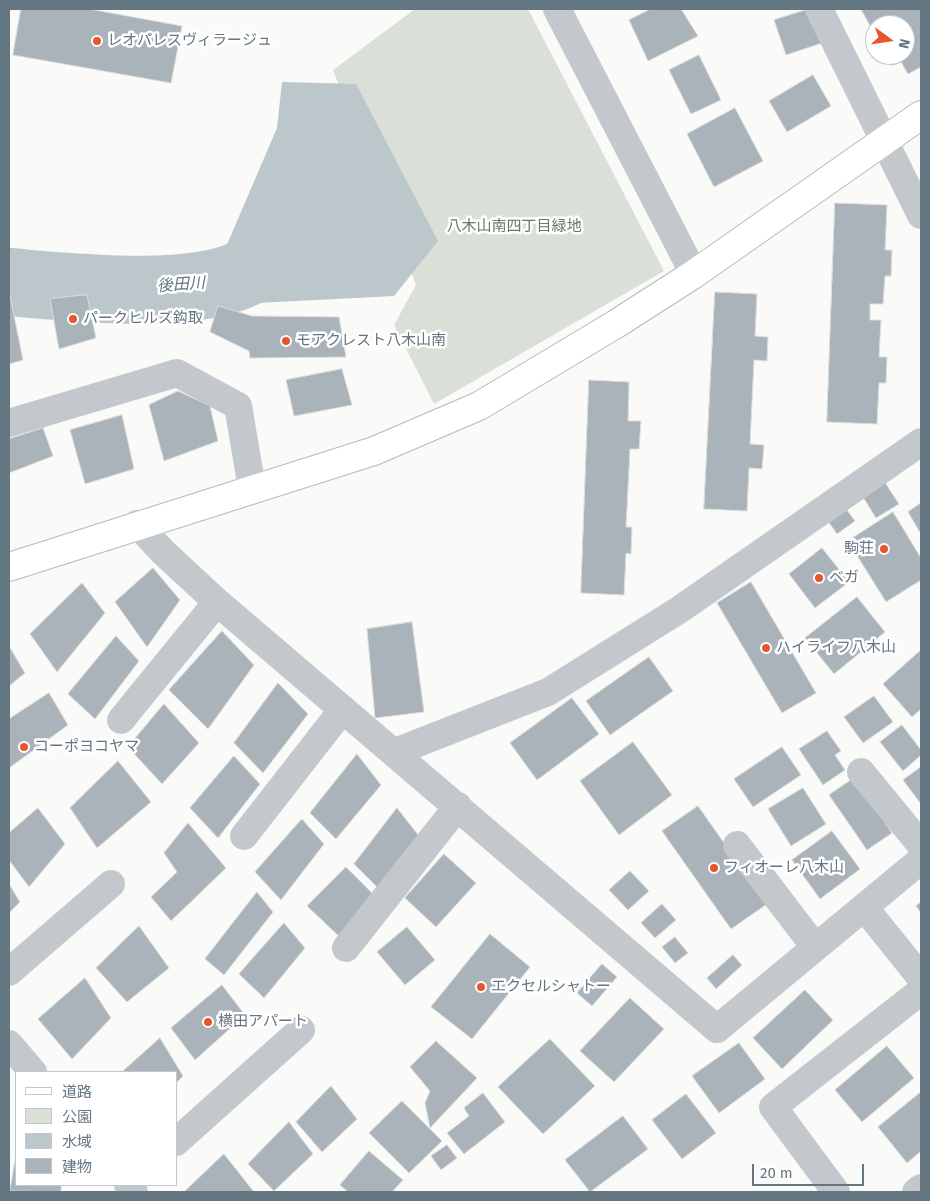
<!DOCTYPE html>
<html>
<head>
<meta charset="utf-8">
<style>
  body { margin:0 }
  #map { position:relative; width:930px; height:1201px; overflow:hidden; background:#fafaf8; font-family:"Fira Sans","Noto Sans JP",sans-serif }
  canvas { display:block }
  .frame { position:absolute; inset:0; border:10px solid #657683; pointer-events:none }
  .legend { position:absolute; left:15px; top:1071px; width:162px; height:115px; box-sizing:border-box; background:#fff; border:1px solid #c1c8cd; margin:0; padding:6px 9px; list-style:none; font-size:15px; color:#657683 }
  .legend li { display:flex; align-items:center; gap:10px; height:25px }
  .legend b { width:25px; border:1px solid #c1c8cd }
  .north { position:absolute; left:865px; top:15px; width:50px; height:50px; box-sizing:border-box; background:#fff; border:1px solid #c1c8cd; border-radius:50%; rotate:104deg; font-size:14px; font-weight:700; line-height:20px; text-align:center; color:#657683 }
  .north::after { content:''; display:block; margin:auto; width:18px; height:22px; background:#e4572e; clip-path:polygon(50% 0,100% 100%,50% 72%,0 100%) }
  .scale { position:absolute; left:752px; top:1164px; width:112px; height:22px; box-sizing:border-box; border:2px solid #657683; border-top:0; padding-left:6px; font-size:15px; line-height:18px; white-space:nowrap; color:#657683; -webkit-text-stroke:4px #fff; paint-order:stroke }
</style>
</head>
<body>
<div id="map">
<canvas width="930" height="1201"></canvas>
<div class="frame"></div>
<ul class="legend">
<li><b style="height:6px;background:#fff"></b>道路</li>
<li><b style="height:14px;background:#dadfd7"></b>公園</li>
<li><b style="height:14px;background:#bbc7cb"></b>水域</li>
<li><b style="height:14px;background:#aab3b9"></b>建物</li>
</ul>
<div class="north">N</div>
<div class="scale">20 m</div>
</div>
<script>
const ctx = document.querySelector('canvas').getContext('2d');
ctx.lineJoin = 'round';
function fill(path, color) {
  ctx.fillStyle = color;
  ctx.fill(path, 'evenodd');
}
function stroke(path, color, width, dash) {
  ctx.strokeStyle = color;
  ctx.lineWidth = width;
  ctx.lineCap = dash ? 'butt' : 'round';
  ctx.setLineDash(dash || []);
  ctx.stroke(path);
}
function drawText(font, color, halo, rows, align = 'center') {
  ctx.font = font + ' "Fira Sans","Noto Sans JP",sans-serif';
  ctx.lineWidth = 5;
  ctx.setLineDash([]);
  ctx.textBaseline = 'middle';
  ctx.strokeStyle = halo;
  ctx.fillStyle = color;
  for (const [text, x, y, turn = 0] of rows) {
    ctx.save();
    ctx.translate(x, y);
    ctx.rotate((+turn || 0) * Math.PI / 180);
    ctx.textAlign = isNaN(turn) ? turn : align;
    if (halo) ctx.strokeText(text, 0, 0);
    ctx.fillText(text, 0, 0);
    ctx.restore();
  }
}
fill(new Path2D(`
  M415 9H528L664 271 434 404 394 325 416 285 333 70Z`), '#dadfd7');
fill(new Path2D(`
  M282 82 356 84 438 241 394 296 238 304 204 298 277 128Z`), '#bbc7cb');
stroke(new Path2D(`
  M9 282C70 287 193 301 247 272 262 265 276 249 288 238`), '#bbc7cb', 68);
const building = new Path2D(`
  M21 9H89L182 26 171 83 13 55Z
  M651 9H681L698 36 648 61 629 20Z
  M809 9 825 42 786 55 774 20Z
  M861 9H921V67L908 74 897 55H905V25H875V34Z
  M699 55 721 100 691 114 669 70Z
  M813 75 831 106 787 132 769 101Z
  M735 108 763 161 714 187 687 134Z
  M835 203 887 205 885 250H892L891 276H885L883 304H870V320H881L879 357H887L886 383H879L877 424 827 422Z
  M9 291 23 360 9 364Z
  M715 292 757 294 755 336 768 337 767 361 754 360 750 444 764 445 762 469 749 468 747 511 704 509Z
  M87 295 96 338 59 349 50 299Z
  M218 306 252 316 339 317 346 357 250 358 249 351 210 332Z
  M342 369 352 405 294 416 286 380Z
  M589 380 629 382 628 421H641L639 449H630L626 527H632L631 554 626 553 624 595 581 593Z
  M178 391 210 406 218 441 164 461 149 405Z
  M122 415 134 469 85 484 70 430Z
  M43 428 53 456 9 473V439Z
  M882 478 899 504 876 518 860 492Z
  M921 503V534L908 512Z
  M843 505 855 521 837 534 825 517Z
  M893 512 921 558V580L886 602 848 541Z
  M822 548 849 582 815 608 789 574Z
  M153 568 180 600 147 647 115 602Z
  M751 582 816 693 782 713 717 603Z
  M82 583 105 613 57 672 30 634Z
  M857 597 885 632 834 674 805 638Z
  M412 622 424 712 375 718 367 629Z
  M222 631 254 665 208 729 169 690Z
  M116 636 139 661 95 719 68 694Z
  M9 646 25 673 9 686Z
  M921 650V709L912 717 883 684Z
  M649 657 673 691 610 735 586 701Z
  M278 683 308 714 263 773 234 743Z
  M49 693 68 725 9 768V719Z
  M874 696 893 722 863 743 844 717Z
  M572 698 599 734 537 780 510 743Z
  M164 704 199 743 162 784 128 747Z
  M902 725 921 750V755L903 771 880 742Z
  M827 731 841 751 835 755 845 770 823 785 799 749Z
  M633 742 672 795 619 835 580 781Z
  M782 747 801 775 753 807 734 779Z
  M357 754 381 785 336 839 310 813Z
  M234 756 260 784 218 838 190 808Z
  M118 761 151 802 97 848 70 808Z
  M921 767V804L903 780Z
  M854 778 892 833 867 850 829 795Z
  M803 788 826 824 791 846 768 809Z
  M698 806 767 904 731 929 662 831Z
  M38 808 65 844 29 887 9 860V833Z
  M397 808 419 836 378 888 354 864Z
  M302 819 324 844 281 900 255 872Z
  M188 823 226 868 171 921 151 897 177 872 164 853Z
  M832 831 860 869 820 899 792 860Z
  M444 854 476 883 436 927 405 898Z
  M346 867 372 893 343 940 307 906Z
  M630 871 649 891 628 910 609 890Z
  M9 884 20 902 9 913Z
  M257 892 273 912 224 975 205 959Z
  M921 902V913L916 906Z
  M662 904 676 920 655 938 641 923Z
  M284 923 305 948 264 998 239 974Z
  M139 926 169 968 127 1002 96 968Z
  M407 927 435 960 405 985 377 952Z
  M490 934 530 967 472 1039 431 1007Z
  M675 937 688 953 675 963 662 947Z
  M733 955 742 965 716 989 707 978Z
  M602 964 617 977 592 1006 577 993Z
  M85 978 111 1018 72 1059 38 1019Z
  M222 985 245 1015 195 1060 171 1028Z
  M805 990 833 1020 782 1069 753 1038Z
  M630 998 664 1029 614 1082 580 1051Z
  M160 1038 183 1076 176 1083V1072H122Z
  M550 1039 595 1086 543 1134 498 1087Z
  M436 1041 477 1078 430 1128 425 1103 430 1091 410 1067Z
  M739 1043 765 1079 719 1113 692 1076Z
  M887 1046 914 1078 862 1122 835 1090Z
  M331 1086 357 1119 322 1152 296 1122Z
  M921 1092V1151L907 1163 878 1127Z
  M483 1093 505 1122 464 1154 447 1133 469 1116 464 1108Z
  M686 1094 716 1133 682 1159 652 1120Z
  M402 1101 442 1141 409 1173 369 1133Z
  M623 1116 648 1149 590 1192 565 1160Z
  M289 1122 313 1154 274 1191 248 1164Z
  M447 1145 457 1158 441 1170 431 1156Z
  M369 1151 403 1180 392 1192H348L340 1185Z
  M224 1154 254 1192H184Z
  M16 1155V1185H61V1192L10 1191Z`);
fill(building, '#aab3b9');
stroke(building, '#dcdcda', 1);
const secondary = new Path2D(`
  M9 567 374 451 479 406 616 324 694 274 921 115`);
stroke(secondary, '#b3babf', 30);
stroke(new Path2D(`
  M557 9 694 274
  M819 9 921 215
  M9 423 177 373 238 406 252 488
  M137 524 162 551 217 602 717 1029 921 860
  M121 720 217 602
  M395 752 548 692 679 610 921 442
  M861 772 921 845
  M244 836 343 709
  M737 845 815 947
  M864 907 921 978
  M346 948 458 806
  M9 972 111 884
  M9 1044 33 1072
  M176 1142 301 1030
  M128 1185 134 1192
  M836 1192 773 1107 921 991
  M916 1192 921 1188`), '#c3c8cc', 28);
stroke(secondary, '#fff', 28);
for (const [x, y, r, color] of [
  [97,41,5,"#e4572e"],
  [73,319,5,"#e4572e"],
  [286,341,5,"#e4572e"],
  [884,549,5,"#e4572e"],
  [819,578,5,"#e4572e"],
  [766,648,5,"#e4572e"],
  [24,747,5,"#e4572e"],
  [714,868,5,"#e4572e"],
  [481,987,5,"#e4572e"],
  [208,1022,5,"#e4572e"]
]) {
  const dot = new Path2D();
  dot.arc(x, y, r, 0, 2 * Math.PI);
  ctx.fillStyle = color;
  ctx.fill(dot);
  stroke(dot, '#fff', 2);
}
drawText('15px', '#657683', '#fff', [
  ["レオパレスヴィラージュ",107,41],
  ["パークヒルズ鈎取",83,319],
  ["モアクレスト八木山南",296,341],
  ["駒荘",874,549,"right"],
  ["ベガ",829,578],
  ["ハイライフ八木山",776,648],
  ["コーポヨコヤマ",34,747],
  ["フィオーレ八木山",724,868],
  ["エクセルシャトー",491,987],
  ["横田アパート",218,1022]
], 'left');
drawText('15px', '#687a64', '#fff', [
  ["八木山南四丁目緑地",514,227]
]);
drawText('italic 16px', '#60757c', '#fff', [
  ["後田川",181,285,-4]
]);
</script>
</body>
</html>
